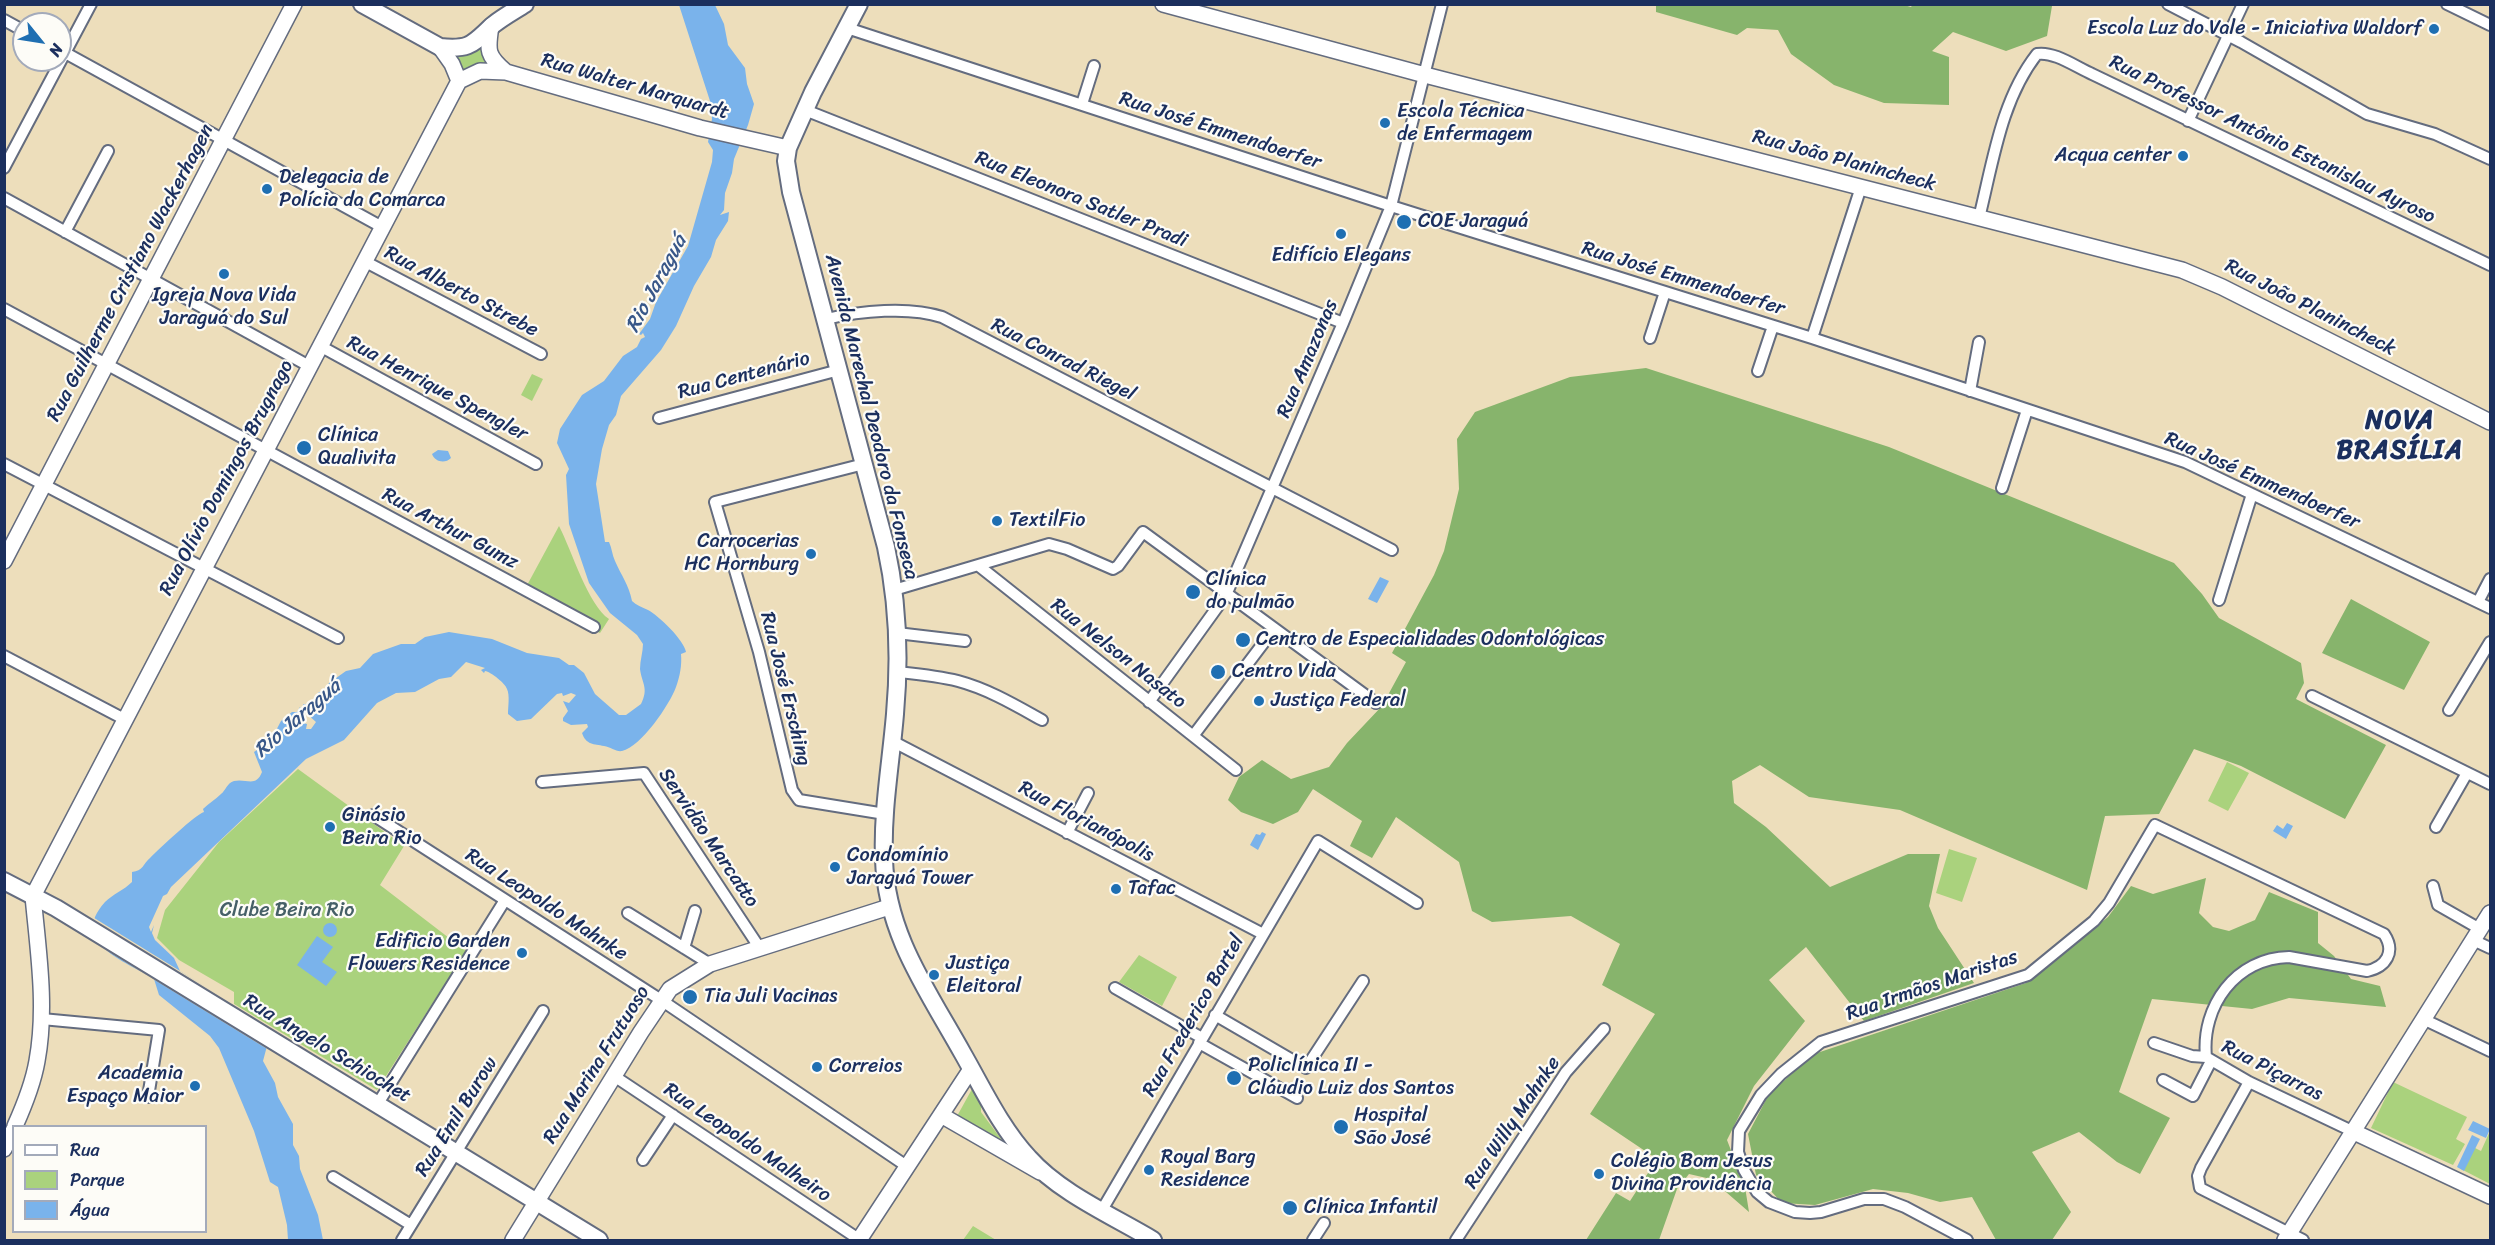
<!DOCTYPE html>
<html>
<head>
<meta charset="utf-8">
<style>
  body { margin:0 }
  #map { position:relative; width:2495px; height:1245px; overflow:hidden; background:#eddebb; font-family:Sriracha,sans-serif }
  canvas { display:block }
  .frame { position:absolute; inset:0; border:6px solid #1b2f5e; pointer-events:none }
  .legend { position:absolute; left:12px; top:1125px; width:195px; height:108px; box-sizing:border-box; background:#fdfcf7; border:2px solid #a3aaba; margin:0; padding:8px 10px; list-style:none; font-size:18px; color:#1b2f5e }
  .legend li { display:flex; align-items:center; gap:12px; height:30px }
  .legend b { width:30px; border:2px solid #a3aaba }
  .north { position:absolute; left:12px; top:12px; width:60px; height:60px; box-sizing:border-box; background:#fdfcf7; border:2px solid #a3aaba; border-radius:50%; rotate:120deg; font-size:16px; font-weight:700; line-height:24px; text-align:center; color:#1b2f5e }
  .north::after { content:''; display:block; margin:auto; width:21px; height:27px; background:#1f6fb2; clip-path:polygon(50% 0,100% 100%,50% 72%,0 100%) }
</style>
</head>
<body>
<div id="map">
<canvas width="2495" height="1245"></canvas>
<div class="frame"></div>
<ul class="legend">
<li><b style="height:8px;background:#fff"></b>Rua</li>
<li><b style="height:16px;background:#aad27d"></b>Parque</li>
<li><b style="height:16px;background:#7ab3eb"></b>Água</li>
</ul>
<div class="north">N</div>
</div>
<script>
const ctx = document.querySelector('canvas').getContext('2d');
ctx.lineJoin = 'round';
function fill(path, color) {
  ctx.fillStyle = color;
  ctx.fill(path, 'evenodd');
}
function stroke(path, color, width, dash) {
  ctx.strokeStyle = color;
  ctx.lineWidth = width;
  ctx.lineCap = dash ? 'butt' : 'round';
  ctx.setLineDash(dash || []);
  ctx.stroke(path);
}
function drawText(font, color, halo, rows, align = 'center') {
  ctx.font = font + ' Sriracha,sans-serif';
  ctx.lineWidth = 4.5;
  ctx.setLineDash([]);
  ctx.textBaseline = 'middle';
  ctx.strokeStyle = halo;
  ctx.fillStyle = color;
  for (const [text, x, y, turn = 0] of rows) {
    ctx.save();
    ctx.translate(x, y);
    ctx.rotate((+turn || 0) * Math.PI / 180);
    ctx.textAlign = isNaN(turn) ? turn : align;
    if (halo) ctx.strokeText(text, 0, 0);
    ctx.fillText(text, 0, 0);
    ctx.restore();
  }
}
fill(new Path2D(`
  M485 41 495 68 461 75 448 53Z
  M532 374 543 379 532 401 521 395Z
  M559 526C572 551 588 605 609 619L600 633 525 589Z
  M2227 762 2249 773 2228 811 2208 801Z
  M298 769 404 846 380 885 466 951 377 1090 234 1004V992L179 960 157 938 165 910 219 842Z
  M1949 849 1977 858 1962 902 1936 893Z
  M1139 955 1177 977 1162 1006 1119 982Z
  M2393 1082 2467 1117 2456 1139 2465 1144 2453 1165 2371 1128Z
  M972 1089 981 1105V1112L1007 1147 956 1118Z
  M2490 1131V1184L2461 1169 2473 1147 2481 1151Z
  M973 1226 996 1240H963Z`), '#aad27d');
fill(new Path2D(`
  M1904 5 1911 7 1913 4H2051L2052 6 2047 36 2006 51 1953 32 1932 51 1949 57V105L1884 103 1834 85 1791 54 1778 30 1747 28 1737 35 1656 12V5Z
  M1646 368 1889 447 2174 563 2202 594 2219 618 2301 663 2304 683 2296 699 2386 745 2345 819 2241 766 2194 749 2159 814 2105 816 2087 890 1900 810 1809 797 1760 765 1732 781 1734 803 1766 827 1830 887 1908 854H1940L1929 906 1938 928 1974 983 1864 1021 1806 947 1769 980 1805 1021 1754 1086 1727 1140 1745 1187 1749 1212 1711 1179 1689 1174 1677 1189 1659 1240H1586L1616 1193 1630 1201 1657 1159 1590 1114 1655 1014 1602 985 1620 944 1571 916 1492 922 1472 911 1459 862 1396 817 1372 858 1350 846 1362 821 1313 789 1298 812 1273 824 1241 812 1228 800 1239 777 1262 760 1291 779 1329 767 1347 743 1382 706 1406 662 1392 653 1434 575 1444 551 1459 489 1457 439 1475 412 1570 377Z
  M2351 599 2430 642 2404 690 2322 653Z
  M2206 878 2199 913 2213 927 2229 931 2255 920 2269 892 2318 912V943L2334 956 2351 979 2380 986 2386 1007 2289 998 2252 1009 2152 999 2119 1092 2170 1118 2140 1174 2117 1162 2079 1132 2032 1152 2071 1212 2052 1240H1996L1972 1197 1940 1202 1908 1193 1873 1189 1815 1205 1782 1203 1756 1175 1748 1134 1769 1094 1814 1054 2026 983 2108 917 2131 886 2153 894Z`), '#87b46c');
fill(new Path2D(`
  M679 5H715L724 24 728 45 745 68 747 84 754 104 748 125 734 159 732 173 725 193 724 210 720 215 729 212 728 221 716 240 711 257 694 286 676 326 661 350 621 396 616 415 609 425 602 449 596 484 605 542H609C612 548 612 555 615 561 621 575 629 585 632 601 636 605 642 607 648 610 659 616 684 640 686 652L681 654C682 665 680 676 676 687 670 704 641 747 622 751 616 752 611 747 604 746 594 744 586 745 582 733L588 727 587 724 571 725 563 721V718L568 711 563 701 569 703 576 695 571 693 563 696 562 693 557 694 531 719 517 721 508 714C508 707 510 695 507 689 506 684 491 672 485 671L484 673 481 670 485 668 466 662 451 677 439 679 415 692 396 693 377 703 344 740 306 759 171 887 167 894 163 896 149 927 151 932 154 925 152 933 155 940 174 958 180 971 243 1011 267 1046 263 1061 275 1083 278 1097 293 1124V1145L299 1156 300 1169 318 1215 323 1240H288L287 1225 278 1187 270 1182 254 1131 219 1048 210 1036 159 995 154 979C126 961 68 943 105 902 113 894 124 890 132 882V872C143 871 143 864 150 858 159 849 196 814 204 812L203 809C209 803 215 800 221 794 226 790 227 783 234 781 246 778 256 788 262 772L254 752 271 740 281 721 292 712H297L300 707 302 712H299L303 723 307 724 306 729H311L316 722 306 713 303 704 307 705 315 699 314 698 319 692H324L329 683 346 671 360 668 373 654 401 644H415L425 637 449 632 492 639 527 653 559 658 569 665H574L584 673 595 694 619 715H626L641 704C649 688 642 684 640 669 640 660 643 652 643 644L637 635 610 613 589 583 569 524 566 475 569 469 557 443 560 429 582 395 604 381 623 356 637 347 641 339 645 337 643 333 641 335 639 334 650 319 656 302 688 246 712 162 713 150 708 142 712 119 710 101Z
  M438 450 448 451 451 458C445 464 435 462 432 454Z
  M1380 577 1389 581 1377 603 1368 599Z
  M2287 823 2293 826 2286 839 2273 831 2277 825 2283 829Z
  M1262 832 1266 834 1258 850 1250 845 1256 834 1260 835Z
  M323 930a7 7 0 1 1 14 0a7 7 0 1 1-14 0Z
  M317 936 333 947 322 962 337 972 326 986 297 965Z
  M2473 1121 2490 1129 2486 1138 2468 1130Z
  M2472 1135 2480 1139 2464 1171 2457 1167Z`), '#7ab3eb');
fill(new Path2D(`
  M91 916 253 1016 270 1046 269 1050 96 944 91 937 89 922Z`), '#eddebb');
const street = new Path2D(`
  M2168 4 2241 42 2367 114 2435 134 2490 159
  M2447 4 2490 25
  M4 20 24 31
  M847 28 1391 206 1812 338 2185 462 2490 608
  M60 50 382 227
  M1082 104 1094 66
  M805 110 1343 323
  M2188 121 2243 4
  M4 168 91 4
  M4 198 309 366
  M1979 218C1993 162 2001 100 2037 54 2054 51 2076 67 2092 74L2490 265
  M65 232 108 151
  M364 261 541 354
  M4 309 594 627
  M826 319C860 311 909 306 942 317L1392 550
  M1650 338 1665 292
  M1812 338 1861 187
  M320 346 536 464
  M1758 371 1773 326
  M1970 391 1979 342
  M659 418 839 370
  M4 464 338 638
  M864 464 715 502 759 652 792 790 799 800 885 814
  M2002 488 2027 410
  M979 566 1236 770
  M894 590 1049 544 1067 549 1113 569 1118 566 1143 532 1376 703
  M2219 600 2252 494
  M2478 602 2490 579
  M897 633 965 641
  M4 656 124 719
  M898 672C917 674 938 676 958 681 988 689 1015 705 1042 720
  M2312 696 2490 784
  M1149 702 1226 595 1343 323 1391 206 1442 4
  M2449 710 2490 642
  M1193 736 1274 629
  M892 741 1263 934
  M542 782 644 773 759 947
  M373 815 661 1000 908 1167
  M2436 827 2467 773
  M1067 833 1088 793
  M2433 886 2438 905 2480 929
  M628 913 710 964
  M2473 940 2490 948
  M684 948 695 911
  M1115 988 1202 1038
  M1215 1015 1306 1068 1363 981
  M42 1019 159 1030 148 1097
  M2423 1019 2490 1051
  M1199 1043 1297 1098
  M2154 1043 2192 1056 2206 1057
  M614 1076 860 1240
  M2163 1080 2193 1096 2211 1061
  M2249 1082 2201 1168 2198 1176 2200 1188 2303 1240
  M377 1105 505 900
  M643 1160 673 1115
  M333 1177 411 1225
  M1102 1210 1318 841 1417 903
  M402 1240 543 1011
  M1313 1240 1324 1223
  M1456 1240 1566 1072 1604 1029
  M1967 1240 1905 1207 1884 1199H1864L1821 1212 1810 1213 1795 1212 1769 1202 1757 1192 1744 1170 1738 1152 1739 1131 1761 1095 1781 1074 1821 1042 2028 975 2094 921 2109 903 2155 825 2384 934C2396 952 2386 967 2367 971L2289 957C2236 958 2201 1006 2206 1057L2249 1082 2352 1131`);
const secondary = new Path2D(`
  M1163 4 1425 75 2182 270 2222 287 2490 422
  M491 26C487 51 487 56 506 72
  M440 47 452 64 459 81
  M459 81 480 71 506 72 700 128 788 148
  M4 561 294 4
  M941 1115 1040 1172
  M15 1126C24 1106 33 1084 37 1061 47 1007 38 950 33 896L459 81
  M2352 1131 2490 1196
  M4 1149 14 1129
  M513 1240 641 1032 670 989 710 964 889 907
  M859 1240 971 1069
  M2285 1240 2490 913`);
const primary = new Path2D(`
  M362 4 440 47C471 50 472 44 493 25 503 17 514 11 525 4
  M859 4 813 92 788 148 786 161 791 192 886 547C898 602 900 658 895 714 891 762 882 811 884 859 886 934 928 991 963 1054 983 1089 1001 1128 1029 1158 1060 1193 1113 1216 1153 1240
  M4 881 56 908 599 1240`);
stroke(street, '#646c7f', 14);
stroke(secondary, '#646c7f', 18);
stroke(primary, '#646c7f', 20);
stroke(street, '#fff', 10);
stroke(secondary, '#fff', 15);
stroke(primary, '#fff', 16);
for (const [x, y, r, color] of [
  [2434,29,6,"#1f6fb2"],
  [1385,123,6,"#1f6fb2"],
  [2183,156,6,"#1f6fb2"],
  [267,189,6,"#1f6fb2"],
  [1404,222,8,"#1f6fb2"],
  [1341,234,6,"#1f6fb2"],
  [224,274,6,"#1f6fb2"],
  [304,448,8,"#1f6fb2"],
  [997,521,6,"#1f6fb2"],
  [811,554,6,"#1f6fb2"],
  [1193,592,8,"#1f6fb2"],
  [1243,640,8,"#1f6fb2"],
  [1218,672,8,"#1f6fb2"],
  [1259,701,6,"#1f6fb2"],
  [330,827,6,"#1f6fb2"],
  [835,867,6,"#1f6fb2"],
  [1116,889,6,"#1f6fb2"],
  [522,953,6,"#1f6fb2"],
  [934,975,6,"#1f6fb2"],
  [690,997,8,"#1f6fb2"],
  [817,1067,6,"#1f6fb2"],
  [1234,1078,8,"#1f6fb2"],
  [195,1086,6,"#1f6fb2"],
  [1341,1127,8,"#1f6fb2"],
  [1149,1170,6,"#1f6fb2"],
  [1599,1174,6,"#1f6fb2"],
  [1290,1208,8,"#1f6fb2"]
]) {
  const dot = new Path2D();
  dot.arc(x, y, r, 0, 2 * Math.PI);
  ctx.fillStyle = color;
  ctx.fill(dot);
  stroke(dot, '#fdfcf7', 2);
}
drawText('20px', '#1b2f5e', '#fdfcf7', [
  ["Escola Luz do Vale - Iniciativa Waldorf",2422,29,"right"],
  ["Escola Técnica",1397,112],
  ["de Enfermagem",1397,135],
  ["Acqua center",2171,156,"right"],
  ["Delegacia de",279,178],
  ["Polícia da Comarca",279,201],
  ["COE Jaraguá",1418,222],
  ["Edifício Elegans",1341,256,"center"],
  ["Igreja Nova Vida",224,296,"center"],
  ["Jaraguá do Sul",224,319,"center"],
  ["Clínica",318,436],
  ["Qualivita",318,459],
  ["TextilFio",1009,521],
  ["Carrocerias",799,542,"right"],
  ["HC Hornburg",799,565,"right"],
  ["Clínica",1206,580],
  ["do pulmão",1206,603],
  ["Centro de Especialidades Odontológicas",1256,640],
  ["Centro Vida",1232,672],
  ["Justiça Federal",1271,701],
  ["Ginásio",342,816],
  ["Beira Rio",342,839],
  ["Condomínio",847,856],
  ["Jaraguá Tower",847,879],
  ["Tafac",1128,889],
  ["Edificio Garden",510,942,"right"],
  ["Flowers Residence",510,965,"right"],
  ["Justiça",946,964],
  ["Eleitoral",946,987],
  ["Tia Juli Vacinas",704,997],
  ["Policlínica II -",1248,1066],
  ["Cláudio Luiz dos Santos",1248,1089],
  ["Correios",829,1067],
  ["Academia",183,1074,"right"],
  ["Espaço Maior",183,1097,"right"],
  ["Hospital",1354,1116],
  ["São José",1354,1139],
  ["Royal Barg",1161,1158],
  ["Residence",1161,1181],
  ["Colégio Bom Jesus",1611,1162],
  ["Divina Providência",1611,1185],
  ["Clínica Infantil",1304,1208]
], 'left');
drawText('20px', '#1b2f5e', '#fdfcf7', [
  ["Rua Walter Marquardt",635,87,16],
  ["Rua José Emmendoerfer",1220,131,18],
  ["Rua Professor Antônio Estanislau Ayroso",2272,140,26],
  ["Rua João Planincheck",1844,161,15],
  ["Rua Eleonora Satler Pradi",1081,200,22],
  ["Rua Guilherme Cristiano Wackerhagen",131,273,-62],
  ["Rua José Emmendoerfer",1683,279,17],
  ["Rua Alberto Strebe",461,292,28],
  ["Rua João Planincheck",2310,308,27],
  ["Rua Amazonas",1308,359,-67],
  ["Rua Conrad Riegel",1063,360,27],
  ["Rua Centenário",744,376,-15],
  ["Rua Henrique Spengler",437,389,28],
  ["Avenida Marechal Deodoro da Fonseca",871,417,76],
  ["Rua Olívio Domingos Brugnago",227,478,-62],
  ["Rua José Emmendoerfer",2262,481,24],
  ["Rua Arthur Gumz",450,529,28],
  ["Rua Nelson Nasato",1118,654,38],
  ["Rua José Ersching",785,689,76],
  ["Rua Florianópolis",1086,822,28],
  ["Servidão Marcatto",708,838,56],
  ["Rua Leopoldo Mahnke",546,905,33],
  ["Rua Irmãos Maristas",1932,986,-19],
  ["Rua Frederico Bartel",1194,1016,-60],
  ["Rua Angelo Schiochet",327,1049,31],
  ["Rua Marina Frutuoso",597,1065,-58],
  ["Rua Piçarras",2272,1071,27],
  ["Rua Emil Burow",457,1117,-58],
  ["Rua Willy Mahnke",1513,1123,-56],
  ["Rua Leopoldo Malheiro",747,1143,34]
]);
drawText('20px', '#466067', '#fdfcf7', [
  ["Clube Beira Rio",287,911]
]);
drawText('italic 21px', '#385788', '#fdfcf7', [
  ["Rio Jaraguá",657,284,-62],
  ["Rio Jaraguá",298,719,-41]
]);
ctx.letterSpacing = '1.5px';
drawText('bold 26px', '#1b2f5e', '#fdfcf7', [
  ["NOVA",2400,421],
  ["BRASÍLIA",2400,451]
]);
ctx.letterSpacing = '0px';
</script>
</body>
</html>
